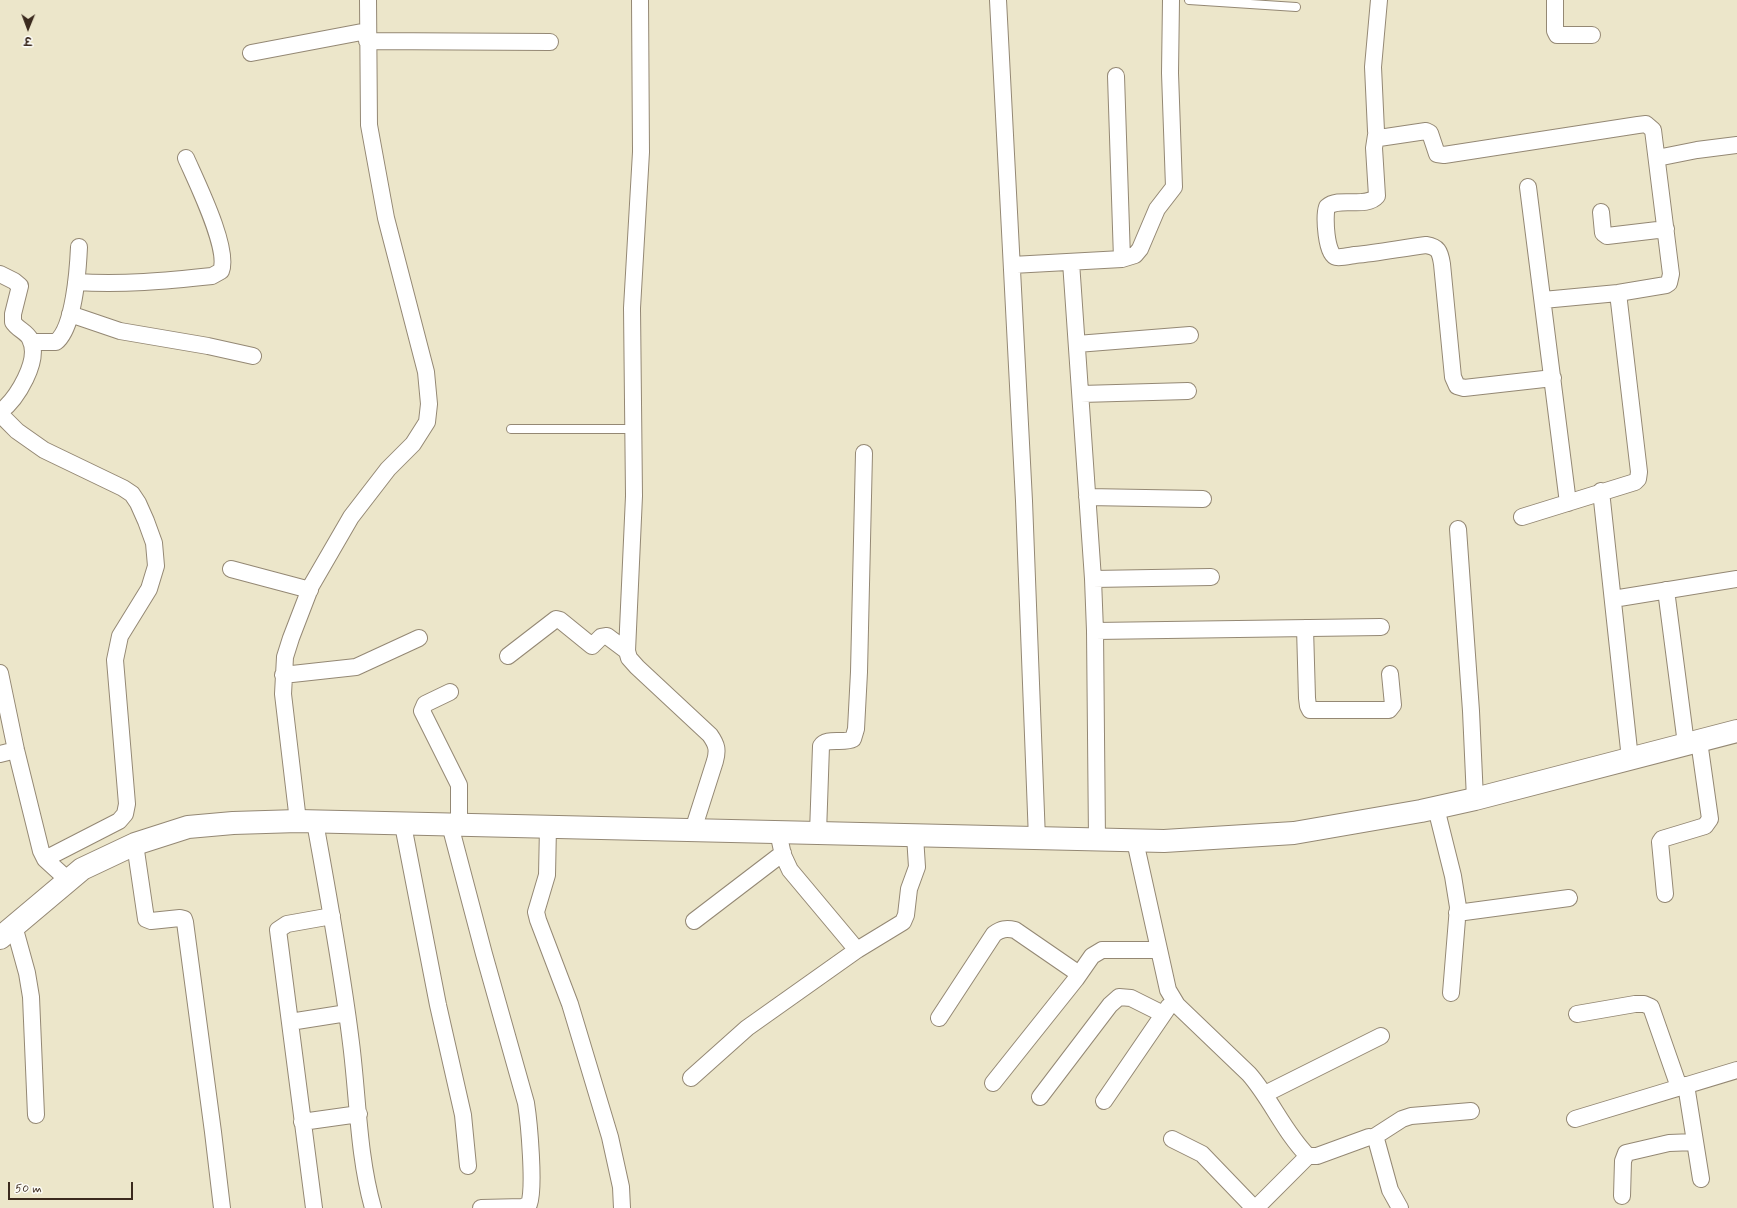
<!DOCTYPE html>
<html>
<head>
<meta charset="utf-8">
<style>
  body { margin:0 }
  #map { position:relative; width:1737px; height:1208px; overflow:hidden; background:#ece6ca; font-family:Mynerve,"Playpen Sans Deva",sans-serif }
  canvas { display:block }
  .north { position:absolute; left:8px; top:8px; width:40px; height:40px; -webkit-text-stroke:3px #fdfcf7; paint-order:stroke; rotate:181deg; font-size:11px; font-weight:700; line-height:16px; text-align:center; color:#3b2a1e }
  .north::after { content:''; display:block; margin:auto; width:14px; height:18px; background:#3b2a1e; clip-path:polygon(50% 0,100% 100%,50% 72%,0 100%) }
  .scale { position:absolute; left:8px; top:1182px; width:125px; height:18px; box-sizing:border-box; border:2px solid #3b2a1e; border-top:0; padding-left:5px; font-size:12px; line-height:14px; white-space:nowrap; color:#3b2a1e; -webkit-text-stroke:3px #fdfcf7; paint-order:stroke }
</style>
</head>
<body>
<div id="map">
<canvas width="1737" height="1208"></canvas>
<div class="north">उ</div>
<div class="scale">50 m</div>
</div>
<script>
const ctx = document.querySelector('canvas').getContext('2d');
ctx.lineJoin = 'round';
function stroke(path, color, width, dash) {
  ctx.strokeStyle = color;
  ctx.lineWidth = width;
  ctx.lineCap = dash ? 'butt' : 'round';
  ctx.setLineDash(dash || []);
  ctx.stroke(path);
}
const lane = new Path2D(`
  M1189 0 1296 7
  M511 429H633`);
const street = new Path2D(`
  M640 0 641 152 632 308 634 496 627 651 629 658 637 667 710 735C717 745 718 750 715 761L693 830
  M998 0 1024 501 1037 839
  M1379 0 1373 67 1376 131 1379 138 1426 131 1430 133 1437 154 1444 155 1638 125 1646 124 1653 130 1671 274 1669 283 1666 285 1618 293 1543 300
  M1555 0V31L1557 35H1592
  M367 41 550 42
  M251 53 367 31
  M1116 76 1122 259
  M1376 135 1374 148 1377 196C1366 209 1339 196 1327 207 1324 216 1326 255 1336 257 1341 258 1349 256 1355 255 1378 253 1402 248 1426 245 1438 247 1440 251 1442 264L1453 377 1457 386 1464 388 1553 378
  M1657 158 1697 150 1737 145
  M1528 187 1568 503
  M1601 212 1603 233 1607 236 1666 229
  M1071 262 1093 579 1095 631 1097 840
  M1012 265 1122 259 1135 255 1140 249 1157 209 1174 187 1170 73 1171 0
  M0 274 14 281 20 286 13 314V322C17 329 27 332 30 339 41 360 17 399 0 412
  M76 282C122 285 166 281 212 276L221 271C230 249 196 181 186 158
  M70 314 120 331 208 346 253 356
  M31 342H56C74 328 78 269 79 247
  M1077 344 1190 335
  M1081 394 1188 391
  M0 414 17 431 44 450 123 488 132 494 138 503 146 521 154 543 156 566 149 589 120 636 115 660 127 804 125 814 119 821 45 859
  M1601 491 1630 759
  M1087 497 1203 499
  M1522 517 1635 482 1638 479 1639 472 1618 293
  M1458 529 1471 711 1475 799
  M231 569 310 590
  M1093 579 1211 577
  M1666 590 1686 744
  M1613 599 1737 579
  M1305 628 1307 698 1308 706 1310 710H1389L1393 705 1390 674
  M1095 631 1381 627
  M508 656 556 619 560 620 592 646 601 637 607 636 627 651
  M0 673 16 750 41 851 45 859 68 880
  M283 675 356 667 419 638
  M450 692 425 704 422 711 459 785V825
  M0 754 16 750
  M1436 808 1453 876 1458 907 1451 993
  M298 821 283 694 285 657 291 638 311 586 351 517 388 469 413 444 427 422 429 404 426 372 386 218 369 125 368 0
  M315 822C328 895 342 969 351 1043 358 1097 358 1155 373 1208
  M403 825 438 1005 463 1115 468 1166
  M450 825 484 954 526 1103C529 1122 535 1188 529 1204L523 1207 481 1208
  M548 827 547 875 536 912 538 920 570 1004 610 1137 621 1187 622 1208
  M778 832 783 855 790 870 857 950
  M818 833 821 746C826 737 844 744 853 739L856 729 859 672 864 453
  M1135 841 1168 990 1177 1005 1249 1074C1271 1099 1284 1132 1308 1156H1317L1369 1137 1376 1139 1390 1190 1400 1208
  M135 844 146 919 151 921 180 918 184 919 185 922 213 1132 222 1208
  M1665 894 1660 842 1662 839 1705 826 1710 819 1699 741
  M1457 913 1569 898
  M694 921 783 853
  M14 926 27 973 31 997 36 1115
  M1577 1014 1635 1004H1644L1651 1007 1679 1087
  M939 1018 994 934C1001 929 1006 928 1015 930L1079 974
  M290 1022 347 1013
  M691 1078 747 1028 857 950 903 922 906 915 909 889 917 867 915 836
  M993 1083 1076 979 1092 956 1102 950H1158
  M1686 1085 1701 1179
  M1265 1094 1381 1036
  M1040 1097 1110 1005 1119 997 1131 998 1163 1014
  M1104 1101 1169 1006
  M1575 1119 1737 1070
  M302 1122 359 1114
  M1374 1137 1402 1119 1411 1116 1471 1111
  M1172 1139 1202 1154 1254 1208
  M1622 1196 1623 1161 1626 1153 1669 1143 1695 1142
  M314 1208 278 930 287 924 332 916
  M1256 1208 1308 1156`);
const secondary = new Path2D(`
  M0 938 82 869 135 844 188 827 233 823 298 821 1164 841 1294 833 1421 811 1475 799 1737 731`);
stroke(lane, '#948874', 10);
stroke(street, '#948874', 18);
stroke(secondary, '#948874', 24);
stroke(lane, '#fff', 8);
stroke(street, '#fff', 16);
stroke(secondary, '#fff', 22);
</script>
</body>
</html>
